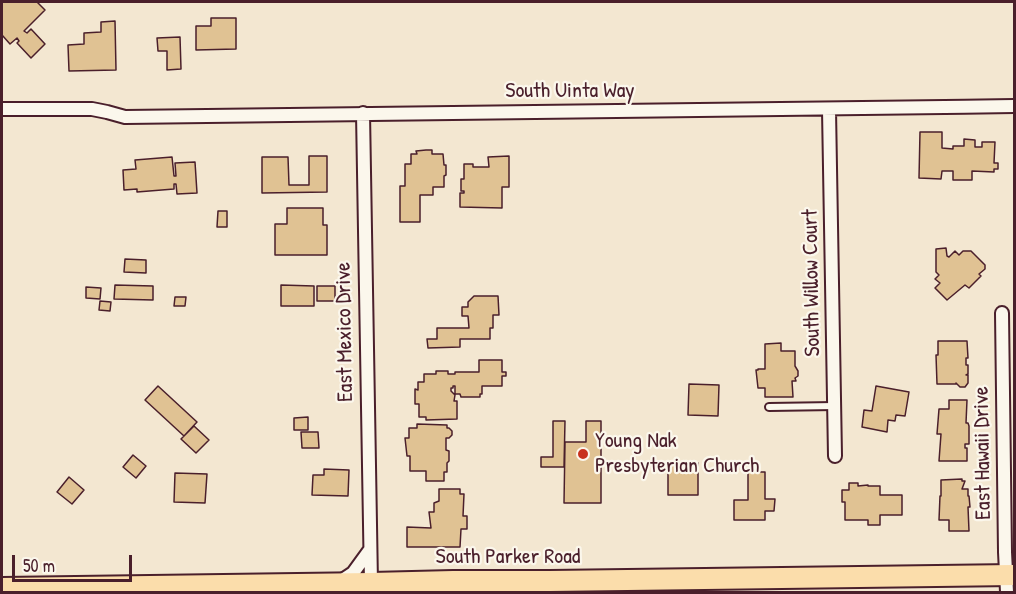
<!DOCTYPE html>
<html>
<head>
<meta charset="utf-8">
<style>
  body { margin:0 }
  #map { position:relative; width:1016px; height:594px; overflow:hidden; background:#f3e7d1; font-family:"Patrick Hand",sans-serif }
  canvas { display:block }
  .frame { position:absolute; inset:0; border:3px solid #4a1f2b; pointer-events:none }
  .scale { position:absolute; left:12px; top:555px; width:120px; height:27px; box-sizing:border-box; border:3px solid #4a1f2b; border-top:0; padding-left:8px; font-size:18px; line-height:21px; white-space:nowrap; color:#4a1f2b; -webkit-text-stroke:4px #fbf7ec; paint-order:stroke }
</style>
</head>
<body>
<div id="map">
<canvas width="1016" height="594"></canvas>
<div class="frame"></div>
<div class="scale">50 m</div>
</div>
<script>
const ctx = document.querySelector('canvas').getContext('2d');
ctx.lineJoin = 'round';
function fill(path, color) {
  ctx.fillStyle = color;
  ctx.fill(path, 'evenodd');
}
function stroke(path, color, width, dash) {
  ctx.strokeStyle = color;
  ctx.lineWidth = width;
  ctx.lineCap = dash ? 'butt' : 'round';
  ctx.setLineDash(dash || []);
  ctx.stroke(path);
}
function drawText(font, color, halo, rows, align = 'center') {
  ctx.font = font + ' "Patrick Hand",sans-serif';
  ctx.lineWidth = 4.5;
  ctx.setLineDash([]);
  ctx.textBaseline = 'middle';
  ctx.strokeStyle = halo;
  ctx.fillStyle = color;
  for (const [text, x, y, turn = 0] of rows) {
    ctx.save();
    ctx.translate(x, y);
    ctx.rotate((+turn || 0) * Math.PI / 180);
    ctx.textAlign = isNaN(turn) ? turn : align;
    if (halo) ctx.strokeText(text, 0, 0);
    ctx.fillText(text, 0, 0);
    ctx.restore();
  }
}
const building = new Path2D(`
  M2 2H37L45 10 24 31 27 33 31 29 45 44 31 58 17 43 19 41 17 38 10 44 2 35Z
  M211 18H236V49L196 50V26H211Z
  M115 21 116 70 69 71 68 45 84 44V33L101 32V22Z
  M180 37 181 69 167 70V51H158L157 38Z
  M920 132H942V148L953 149V146H964V139L975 140V147H982V142H995L994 163H998V169H994V172L972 171V180H953V171H942L941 179 919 178Z
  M426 150H432V154H443L444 165H446V175L444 176V187H433V195H420V222H400V186H405V164H411V154H417L416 151Z
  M309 156H327V192L262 193V157H288L289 185H309Z
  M509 156V187H502V208L460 207V193H464V191H461V179H464V164H473V167H489L488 157Z
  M172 157 174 176H176L175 163 195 162 197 193 177 194 176 184H174V189L137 192V189L124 190 123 170 136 169 135 160Z
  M287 208H323V225H327V255H275V224H287Z
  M218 211H227V227H217Z
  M946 248 947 256 949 257 955 251 959 255 963 251H971L985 265V269L979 274 981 276 969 288 965 285 947 300 935 288 940 283 935 279 939 275 936 272V249Z
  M125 259 146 260V273L124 272Z
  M115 285 153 286V300L114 299Z
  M281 285 314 286V306H281Z
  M317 286H335V301H317Z
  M86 287 101 288 100 299 86 298Z
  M474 296H498L499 315H493V328H490V339H460V347L428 348 427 339H437V328H469L468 316H462V307H468V302Z
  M175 297H186L185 306H174Z
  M100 301 111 302 110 311 99 310Z
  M938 341H967L968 358H966V365H968V374L966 375H968V383L965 387H960L956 383V384H937L936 355H938Z
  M781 343V351H795V366L798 371V376L795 378 796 381H792L793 397H765V388H758L756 370H758V369H765V344Z
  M479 360H502V372H506V376H502V386H482V394H480V397H461L460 394H455V386H453V388H451V391L455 395 454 401H457V419L426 420V417H419V404H415V389L418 390V382H424V374H436V371H448V374H455V372H479Z
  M689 384 719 385 718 416 688 415Z
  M158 386 197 422 184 436 145 400Z
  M876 386 909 392 905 416 896 415 895 421 888 420 887 432 862 427 864 410 872 411Z
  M949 400H967L966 423H968L969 426V444H965V448H967V461H939L941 434H937L939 409H949Z
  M308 417V430H294V418Z
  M553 421H565L564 467H541V457H553Z
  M586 421H601V503H564L565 442H586Z
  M417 424 447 425V428H449L452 431V435L449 438H446V450L449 451V461L447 463V472H444V481H426V471H410V456H407L405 438H409V428H417Z
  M194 426 209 440 196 453 181 439Z
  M301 432H318L319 448H302Z
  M133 455 146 466 136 478 123 467Z
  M668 463H698V495H668Z
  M324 469 349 470 348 496 312 495 313 475H324Z
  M748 472H765V499H775L774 511H765V520H734V500H748Z
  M175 473 207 474 205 503 174 502Z
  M69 477 84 490 72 504 57 492Z
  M962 479V481H965L962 489H968V496H969L970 507H968L969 531H949V520H939L940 496H941V480Z
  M849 483H858V486L868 485V486H880V495H902V515H880V525H868V520H845V502H842V490H849Z
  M439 489H460V494H464L463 516H467V529H461L460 547H407V527L431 528 429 512H434V503L439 501Z`);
fill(building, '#e0c293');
stroke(building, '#4a1f2b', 1.5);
const lane = new Path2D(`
  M769 407 835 406`);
const street = new Path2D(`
  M2 109H92L107 112 125 117C422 112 718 111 1014 106
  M829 110 835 456
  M363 113 371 583 369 589
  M1002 313 1005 552 1007 592
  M341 581 353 573 369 551`);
const primary = new Path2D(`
  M2 588 371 583 453 581H550L1014 575`);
stroke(lane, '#4a1f2b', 10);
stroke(street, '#4a1f2b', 16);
stroke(primary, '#4a1f2b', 24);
stroke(lane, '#fbf7ec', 6);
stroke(street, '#fbf7ec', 12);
stroke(primary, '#fbddab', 20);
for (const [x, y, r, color] of [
  [583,454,6,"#c8321e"]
]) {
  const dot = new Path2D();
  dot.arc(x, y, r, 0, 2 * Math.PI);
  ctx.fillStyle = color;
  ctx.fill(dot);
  stroke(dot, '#fbf7ec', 2);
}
drawText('22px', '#4a1f2b', '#fbf7ec', [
  ["South Uinta Way",570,91],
  ["South Willow Court",812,283,-91],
  ["East Mexico Drive",345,332,-91],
  ["East Hawaii Drive",983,453,-91],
  ["South Parker Road",508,557]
]);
drawText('22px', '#4a1f2b', '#fbf7ec', [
  ["Young Nak",595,441],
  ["Presbyterian Church",595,466]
], 'left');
</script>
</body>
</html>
